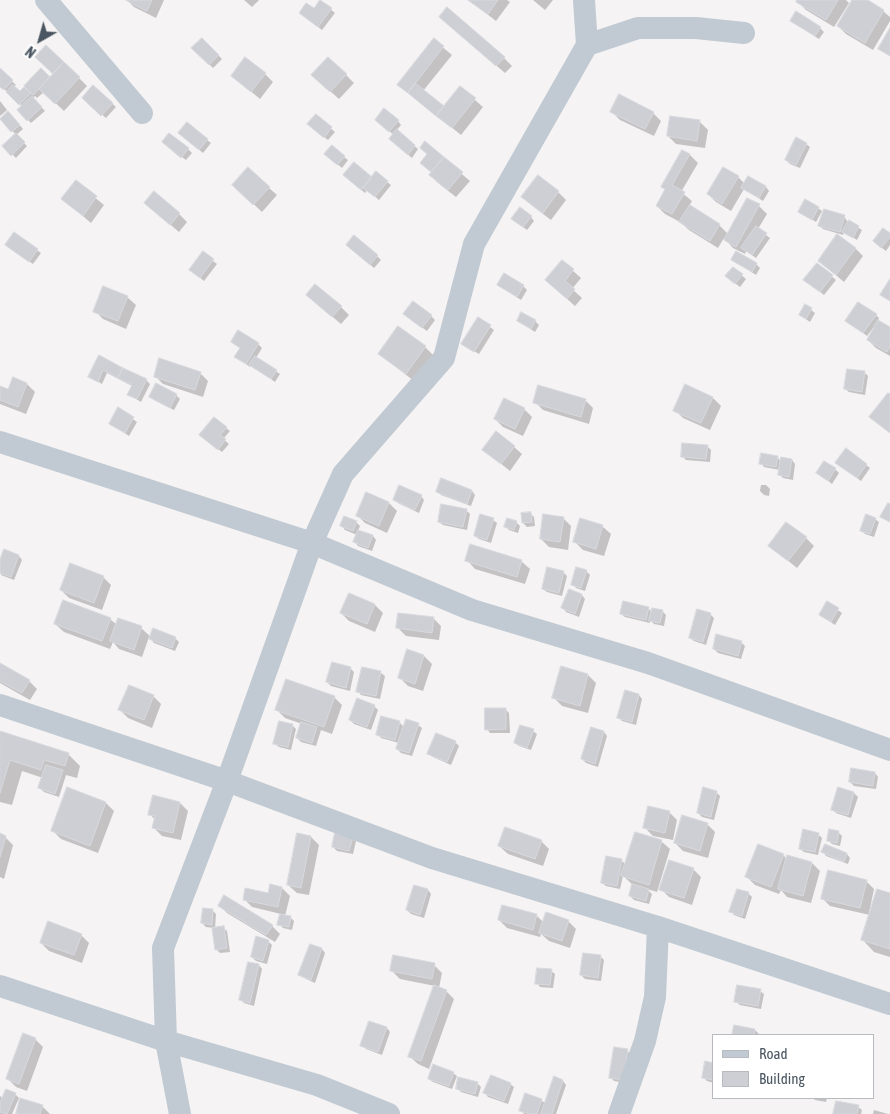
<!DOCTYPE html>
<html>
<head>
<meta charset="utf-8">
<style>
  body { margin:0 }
  #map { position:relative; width:890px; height:1114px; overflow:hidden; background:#f5f3f3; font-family:"Asap Condensed",sans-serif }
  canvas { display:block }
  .legend { position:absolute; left:712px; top:1034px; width:162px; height:65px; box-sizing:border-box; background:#fff; border:1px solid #b7bbc0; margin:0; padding:6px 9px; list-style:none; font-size:15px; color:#4a5661 }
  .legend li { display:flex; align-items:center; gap:10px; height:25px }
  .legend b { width:25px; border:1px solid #b7bbc0 }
  .north { position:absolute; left:15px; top:15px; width:50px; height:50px; -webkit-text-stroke:4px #fff; paint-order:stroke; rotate:218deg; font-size:14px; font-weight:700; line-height:20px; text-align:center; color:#4a5661 }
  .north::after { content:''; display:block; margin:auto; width:18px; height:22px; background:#4a5661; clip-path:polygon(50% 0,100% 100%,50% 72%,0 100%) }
</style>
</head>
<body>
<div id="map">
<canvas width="890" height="1114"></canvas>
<ul class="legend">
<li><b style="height:6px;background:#c1cad2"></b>Road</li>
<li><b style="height:14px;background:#cdcfd5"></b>Building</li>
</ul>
<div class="north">N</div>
</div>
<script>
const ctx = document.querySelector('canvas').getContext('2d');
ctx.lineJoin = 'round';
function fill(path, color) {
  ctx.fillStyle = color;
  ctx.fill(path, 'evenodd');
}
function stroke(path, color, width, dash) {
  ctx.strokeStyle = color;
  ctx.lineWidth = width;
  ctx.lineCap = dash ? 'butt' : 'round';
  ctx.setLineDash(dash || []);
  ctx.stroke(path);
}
fill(new Path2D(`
  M127 0H164L156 18 134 7Z
  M244 0H259L252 7Z
  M469 0H507L510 2 496 21Z
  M533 0H553L545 10Z
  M799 0H846L849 3 834 27 806 10 798 2Z
  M854 0H866L883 11 890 17V21L873 50 846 34 838 26Z
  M321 1 335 13 322 30 304 16 314 10Z
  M791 21 820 28 824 32 819 39Z
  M449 25 504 58 512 66 505 73Z
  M202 39 222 59 213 68 193 48Z
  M434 40 452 55 423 91 444 107 460 87 483 107 461 135 399 85Z
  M64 63 87 86 64 111 44 92 37 98 35 96 33 98 45 111 31 123 19 110 22 106 0 85V70L16 85 13 87 20 93 41 70 50 79Z
  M265 74 273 82 260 99 232 76Z
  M346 75 354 83 339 99 321 83Z
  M93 87 116 107 106 118 83 98Z
  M0 101 7 110 0 116Z
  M612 112 653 113 661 121 654 136 620 120Z
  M12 116 23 129 16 135 27 146 16 158 4 146 16 135 1 118Z
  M316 116 335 132 328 140 313 128Z
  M671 117 700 122 708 130 705 148 676 144 668 136Z
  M398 121 401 125 396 131 418 149 412 158 394 143V135L380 124Z
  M184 137 207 140 211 143 203 153Z
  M425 143 470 181 456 197 438 183 430 175 433 172 425 166 428 154Z
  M806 144 810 147 800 168 790 164 786 160Z
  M167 146 188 149 192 153 186 160Z
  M683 151 690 155 698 163 681 192 692 201 689 206 719 225 728 234 759 206 767 214 758 229 770 238 756 258 746 251 745 254 733 248 724 238 718 248 689 230 680 222 665 214 657 206 666 190 662 187Z
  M344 157 348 160 342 168 330 158Z
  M738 177 745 184 749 178 766 187 769 191 763 201 744 189 731 211 716 202 708 194Z
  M348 179H372L387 182 391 185 379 200 367 190 365 193Z
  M76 182 104 205 91 223 63 199Z
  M269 188 277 195 262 212 242 193Z
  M558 192 566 200 551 220 531 205 523 197Z
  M145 203 179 214 187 222 179 232Z
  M818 208 822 211 816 222 799 212Z
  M844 216 847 221 862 230 857 240 844 232 843 235 823 229 820 226Z
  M531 217 534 221 527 230 516 222Z
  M14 234 41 253 33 264 10 248Z
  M890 235V245L886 251 878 245Z
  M351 248 377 256 381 260 374 268Z
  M855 248 863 256 844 282 819 261Z
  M203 253 217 264 204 281 194 273Z
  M733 260 756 264 760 268 756 275Z
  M562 261 581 278 572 289 582 298 575 306 555 288Z
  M817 264 836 280 824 295 809 283Z
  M733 268 746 279 740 287 731 280Z
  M498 285 523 286 527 290 521 300Z
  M307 295 341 307 349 315 341 324Z
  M127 297 136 305 126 329 103 319 95 311Z
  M806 306 815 313 810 322 800 315Z
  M876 315 879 318 878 321 890 328V356L876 348 868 340 874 329 873 328 867 336 847 321Z
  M431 316 435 320 427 331 409 318Z
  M479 319 494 330 479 354 467 347Z
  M518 321H535L539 325 535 332Z
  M258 344 262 348 256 358 280 374 275 382 251 365 250 367 236 357Z
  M425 347 433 355 414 381 388 361 380 354Z
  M99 357 146 380 150 384 141 402 128 394 132 386 107 373 102 384 90 377Z
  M864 372 868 376 865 395 849 392 845 389Z
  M200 373 208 381 203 397 163 384 155 376Z
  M27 384 35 392 26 414 0 404V387L9 390Z
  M176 395 180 399 174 410 154 400 150 397Z
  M713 398 721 406 710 430 683 418 675 410Z
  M585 400 593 408 589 424 543 410 535 402Z
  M119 409 137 422 129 436 110 423Z
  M524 409 532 417 523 436 503 427 495 419Z
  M226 428 230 431 223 439 229 444 222 452 205 439Z
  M707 446 711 450 710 462 686 460 682 456Z
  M514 447 522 454 510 471 484 450Z
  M777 457 782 462 792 460 795 464 793 480 783 478 780 475V470L764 467 761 463Z
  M866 465 870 468 861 481 840 466Z
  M835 469 839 473 832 484 818 473Z
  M442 480 472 491 475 495 471 506 441 495 438 492Z
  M761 485H766L770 489 769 496 764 495 760 491Z
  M367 493 389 503 397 511 387 533 365 523 357 515Z
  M421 496 424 500 419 513 398 503 394 500Z
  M466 510 470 514 467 530 443 525 439 522Z
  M531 514 534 517 535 526 527 527 523 523Z
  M563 518 571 526 568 550 549 547 541 539Z
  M508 519 517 523 520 526 518 533 509 530 505 526Z
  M875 519 879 522 874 537 865 534 862 531Z
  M493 520 497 523 491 543 479 539 475 536Z
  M356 522 360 526 358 531 373 536 376 540 372 551 358 546 355 542 357 535 345 530 342 526Z
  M602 526 611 534 604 556 583 550 575 542Z
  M806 538 814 546 797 568 770 546Z
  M19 556 22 560 14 580 1 575 0 563Z
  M467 560 521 561 530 569 525 584 475 569Z
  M586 571 590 575 585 591 576 588 573 584Z
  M563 572 567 576 562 596 547 592 543 589Z
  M103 577 111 585 102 610 69 598 61 590Z
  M569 590 582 595 585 599 579 617 566 612 563 608Z
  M349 594 375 605 383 613 375 632 349 621 341 613Z
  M827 603 842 613 835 625 820 615Z
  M648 608 652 612 662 611 666 615 664 626 654 624 650 620V623L625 617 621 614Z
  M710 614 714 618 706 645 694 641 690 638Z
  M433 618 441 626 439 640 406 636 398 628Z
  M110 619 117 625 141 628 151 637 175 638 179 642 175 651 154 643 149 637 142 657 119 649 113 642 110 649 64 632 55 624Z
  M741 642 745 646 741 659 718 653 714 649Z
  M408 651 424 656 432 664 423 691 408 686 400 678Z
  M0 664 29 681 37 689 30 700 0 683Z
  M350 668 354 672 350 691 331 686 327 682Z
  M363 669 381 673 385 676 380 699 361 695 358 691Z
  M588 675 596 683 588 713 562 706 554 698Z
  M639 695 642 699 636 725 622 721 619 718Z
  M153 696 161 704 152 728 128 718 120 710Z
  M334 697 342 705 332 734 321 730 316 746 301 742 297 738 302 724 285 718 277 710Z
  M374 706 378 710 371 730 354 724 350 720Z
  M505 709 509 713 510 733H490L487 729Z
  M399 722 404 727 418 725 422 728 412 756 401 753 397 749 399 743 381 738 378 734Z
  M293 726 296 729 291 750 279 747 275 744Z
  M591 729 604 732 607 736 598 767 586 763 582 759Z
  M533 731 537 734 531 750 519 746 515 743Z
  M0 732 68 754 80 766 77 778 66 775 59 797 44 792 40 788 43 778 22 771 12 805 0 802Z
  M455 742 459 746 451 765 433 757 429 754Z
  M875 773 878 777 876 789 854 786 850 782Z
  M838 788 854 793 858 797 851 818 836 813 832 809Z
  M716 792 720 796 714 820 702 817 698 813Z
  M154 797 180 803 188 811 181 840 162 836 154 828 155 820 150 814Z
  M106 803 114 811 98 853 61 839 53 831Z
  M669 812 677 820 673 840 653 836 645 828Z
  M707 824 715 832 708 858 683 851 675 843Z
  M838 832 842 836 840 846 832 844 829 841Z
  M336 834 356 841 353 854 337 851 333 847Z
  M818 834 822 838 818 855 804 852 800 849Z
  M0 835 5 837 13 845 4 879 0 877Z
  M298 835 311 837 319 845 309 895 297 893 288 885Z
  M541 841 549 849 543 866 508 854 499 846Z
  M661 841 670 849 657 892 647 889 652 894 649 904 634 900 630 896 633 885 623 876 620 889 606 886 602 883 621 860 626 865Z
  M826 845 847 854 850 858 848 864 826 856 823 852Z
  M783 855 787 859 812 863 820 871 811 903 787 897 781 890 779 894 755 885 747 877Z
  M693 869 701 877 692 905 669 897 661 889Z
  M866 881 874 889 869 913 871 914 890 894V957L874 952 862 939 870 915 830 906 822 898Z
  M282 888 290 896 285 916 290 917 294 921 292 930 283 928 279 924 281 914 252 907 244 899 269 895Z
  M428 890 431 894 424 918 411 914 407 910Z
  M748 893 752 897 745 919 734 915 731 911Z
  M219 905 272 926 280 934 275 942 227 913Z
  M213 911 216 914 215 929 223 928 227 931 230 952 220 953 216 949 214 928 206 927 202 923Z
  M536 915 544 923 568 921 576 929 570 948 549 941 541 934 540 937 507 928 499 920Z
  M81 935 89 943 82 963 49 951 41 943Z
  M268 941 272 945 267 964 256 961 252 957Z
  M311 945 322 949 325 953 315 983 304 978 300 975Z
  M601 957 604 960 601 981 585 979 581 975Z
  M259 965 262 969 254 1006 244 1003 240 999Z
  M434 965 442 973 439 988 446 991 454 999 429 1069 418 1064 409 1056 435 986 400 979 392 971Z
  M551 971 555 974 553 988 540 987 537 983Z
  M760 991 764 994 761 1009 740 1005 736 1002Z
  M370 1023 387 1028 390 1032 382 1055 366 1049 362 1045Z
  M735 1026 755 1030 760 1035H733Z
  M35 1039 43 1047 27 1091 16 1087 8 1079Z
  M627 1051 631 1054 626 1083 614 1081 610 1077Z
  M714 1064V1083L707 1081 704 1078Z
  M453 1073 457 1076 452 1089 433 1082 429 1079Z
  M563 1081 566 1085 556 1114H524L521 1110 541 1100 546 1104Z
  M477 1083 481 1087 478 1097 461 1092 457 1088Z
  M510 1084 514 1087 508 1104 488 1097 485 1093Z
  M15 1094 19 1098 12 1114H0V1096L3 1098Z
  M813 1098H827L826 1102 815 1100Z
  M42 1106 50 1114H17Z
  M858 1107 862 1110 861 1114H835Z
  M874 1110 888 1114H873Z`), '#0003');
const building = new Path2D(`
  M126 0H152L147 11Z
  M320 0 332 8 318 27 299 13 306 3 314 8Z
  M468 0H498L488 14Z
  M797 0H838L826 20 796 2Z
  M852 0H868L884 10 865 43 837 26Z
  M447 7 505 57 496 66 439 17Z
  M796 11 821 27 815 36 790 21Z
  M890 28V56L878 49Z
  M202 38 219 55 209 65 191 48Z
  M434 38 444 46 408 93 397 85Z
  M46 45 64 62 53 74 35 57Z
  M245 57 266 73 251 92 231 76Z
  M328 57 347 74 330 92 311 75Z
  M64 62 80 77 55 104 39 89Z
  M0 68 13 80 4 90 0 87Z
  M41 68 50 77 33 95 24 86Z
  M415 83 444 106 436 116 408 93Z
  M13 85 20 91 24 87 31 93 19 105 6 92Z
  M93 85 113 103 101 116 82 98Z
  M460 86 476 98 452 128 436 116Z
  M619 94 654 112 645 129 610 112Z
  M32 96 42 107 27 121 17 110Z
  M384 108 399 120 389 132 375 120Z
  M8 111 20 125 11 132 0 119Z
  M316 114 332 127 324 138 307 124Z
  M670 116 700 120 697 141 667 136Z
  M187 122 208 139 199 150 178 133Z
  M397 129 415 145 408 155 389 139Z
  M16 133 25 142 11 156 2 146Z
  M169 133 189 148 181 158 162 142Z
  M796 137 807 143 796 165 785 160Z
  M425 141 444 157 431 172 420 163 427 154 420 148Z
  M332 145 345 156 337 165 324 154Z
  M682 150 690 154 672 185 685 192 672 214 656 206 665 189 661 187Z
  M444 157 463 172 448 190 429 175Z
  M354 162 372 177 361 190 343 175Z
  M248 167 270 187 253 205 232 185Z
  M723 167 739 176 722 204 707 194Z
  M376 171 388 181 375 197 363 188Z
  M538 175 559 191 543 213 521 197Z
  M748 176 766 186 759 198 741 188Z
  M76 180 97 196 83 216 61 199Z
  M154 191 180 213 170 225 144 203Z
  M747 198 760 204 736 247 724 240Z
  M805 199 819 207 812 220 798 212Z
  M690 205 720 224 710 241 679 222Z
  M520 207 532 216 523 227 511 219Z
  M824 209 845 215 840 232 818 226Z
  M849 220 859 226 853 238 842 232Z
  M756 226 767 233 752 255 741 248Z
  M883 228 890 233V237L881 248 873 241Z
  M14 232 38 249 29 262 5 245Z
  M837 234 856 248 836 275 818 261Z
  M354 235 378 255 370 265 346 245Z
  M203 251 214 259 200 278 189 270Z
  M736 251 757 263 752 272 731 260Z
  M562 260 574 269 565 281 575 289 567 299 545 280Z
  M817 263 833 275 820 292 803 280Z
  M733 267 743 274 735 284 725 276Z
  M504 273 524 285 517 297 497 285Z
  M890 279V301L880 295Z
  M315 284 342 306 332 317 306 295Z
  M103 286 128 296 118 321 93 312Z
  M413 301 432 315 422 328 403 314Z
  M858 302 877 314 863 333 845 321Z
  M805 304 812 308 806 319 799 315Z
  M521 312 536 320 531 329 517 321Z
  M478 317 491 325 474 352 461 344Z
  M878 320 890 327V346L887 352 867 340Z
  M398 326 426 346 406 374 378 354Z
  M238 330 259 343 246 364 234 357 240 348 231 342Z
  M99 355 123 368 118 378 103 370 98 382 88 377Z
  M255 356 277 370 271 379 249 365Z
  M159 358 201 372 195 390 154 377Z
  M123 368 147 379 137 399 127 395 132 385 118 378Z
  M847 369 865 371 862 392 844 389Z
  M13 377 27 383 18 407 0 400V386L8 389Z
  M156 383 177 394 170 408 149 397Z
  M685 384 713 397 701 423 673 411Z
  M538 385 586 399 581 417 533 403Z
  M888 393 890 394V433L869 417Z
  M504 398 525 408 515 429 494 419Z
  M118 407 134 417 125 433 109 424Z
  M214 417 227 427 220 435 226 439 218 450 199 435Z
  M496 431 515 446 501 464 482 450Z
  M682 443 708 445 706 459 681 457Z
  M846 448 867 464 857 478 835 463Z
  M761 453 778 456 776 467 759 464Z
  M781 457 792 459 789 477 778 475Z
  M824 461 836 468 828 481 816 473Z
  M441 478 472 490 467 504 436 492Z
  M399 485 422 495 415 510 393 500Z
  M366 492 389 502 379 526 356 516Z
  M888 503 890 504V522L880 517Z
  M441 504 467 509 463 527 438 522Z
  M531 512 532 522 522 523 521 513Z
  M480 514 494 518 487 540 474 536Z
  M543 514 564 517 560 542 540 539Z
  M866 514 876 518 870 534 860 531Z
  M344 516 357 521 353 531 340 526Z
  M507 518 517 521 514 530 504 527Z
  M580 518 603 525 596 549 573 542Z
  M786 522 807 537 788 561 768 546Z
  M358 530 373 535 368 548 353 542Z
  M470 544 522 560 517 577 465 561Z
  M4 549 19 555 11 577 0 573V560Z
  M70 563 104 576 94 603 60 590Z
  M547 567 564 571 559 593 542 589Z
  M576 567 587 570 581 588 571 585Z
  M569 589 582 594 575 614 561 608Z
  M349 593 375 604 367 624 340 613Z
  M63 600 111 618 102 641 54 624Z
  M623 601 649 607 646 620 620 614Z
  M827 601 839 608 831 622 819 615Z
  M652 608 663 610 660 623 649 621Z
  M697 609 711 613 703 642 689 638Z
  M398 613 434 617 432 633 396 628Z
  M118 618 142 626 134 650 110 641Z
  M153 628 176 637 172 648 149 639Z
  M716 634 742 641 738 656 713 649Z
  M407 649 424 655 415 684 398 678Z
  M332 662 351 667 346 688 326 682Z
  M0 663 30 680 22 693 0 681Z
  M561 666 588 674 580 706 552 698Z
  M362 667 381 671 376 696 356 692Z
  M286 679 335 696 324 727 275 710Z
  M129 685 154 695 144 720 118 710Z
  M625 690 639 694 632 722 617 718Z
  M357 698 375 705 367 727 349 720Z
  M485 708H506V729L485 730Z
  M381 716 400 721 395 740 376 735Z
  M406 719 419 723 409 753 396 749Z
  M279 721 293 724 288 747 273 744Z
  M301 722 317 727 312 743 296 738Z
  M520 725 534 729 527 748 514 743Z
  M591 727 604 731 595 764 581 759Z
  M0 731 69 753 65 766 44 760 41 770 10 760 0 793Z
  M436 733 456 741 447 762 427 754Z
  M46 765 63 770 55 794 38 788Z
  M851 768 875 772 873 786 849 782Z
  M67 787 106 802 90 846 51 831Z
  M703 787 717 791 711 817 697 813Z
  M838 787 854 792 848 815 831 810Z
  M153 795 180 802 173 833 152 828 155 816 148 815Z
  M648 806 670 811 665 833 643 828Z
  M682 815 708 823 700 851 674 843Z
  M505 827 542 840 535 859 498 846Z
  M803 829 819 833 815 852 799 849Z
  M829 829 839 831 837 843 827 841Z
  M335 832 353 837 349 851 332 847Z
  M635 832 662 840 649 885 621 876Z
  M0 833 6 836 0 857Z
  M297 833 311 836 301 888 287 885Z
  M758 844 784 854 771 887 745 877Z
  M825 844 847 853 844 862 821 852Z
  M787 855 812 862 803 896 778 889Z
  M606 856 622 859 617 886 601 883Z
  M669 860 694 868 684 898 659 890Z
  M828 870 867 880 860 908 821 899Z
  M270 884 282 887 278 907 243 900 245 888 268 893Z
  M632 884 649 889 646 901 629 896Z
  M414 885 428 889 420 915 406 910Z
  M737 889 749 892 742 916 729 912Z
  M877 889 890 893V949L861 940Z
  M224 895 273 925 266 935 218 906Z
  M502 905 537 914 533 930 498 920Z
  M203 908 213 909 212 925 201 923Z
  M546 912 569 920 562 941 539 933Z
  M280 914 291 916 289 927 277 925Z
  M48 921 82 934 74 955 40 943Z
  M224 926 227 948 215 950 212 928Z
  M256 936 269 940 263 961 251 957Z
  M310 944 322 948 311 980 298 975Z
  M583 953 601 955 598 978 580 975Z
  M393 955 435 963 432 979 390 971Z
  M248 962 259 964 250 1003 239 1000Z
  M537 968 552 969 550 985 535 984Z
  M434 985 447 990 421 1061 408 1057Z
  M737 985 761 989 758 1006 734 1002Z
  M369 1021 387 1027 378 1052 360 1046Z
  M734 1025 755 1029 754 1035H732Z
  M23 1033 36 1038 19 1084 6 1079Z
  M614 1047 628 1049 623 1080 609 1078Z
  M705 1061 714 1063V1080L702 1078Z
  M433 1064 454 1072 449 1086 428 1079Z
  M491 1075 511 1083 504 1101 483 1093Z
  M554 1076 563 1080 552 1114H541Z
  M458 1077 478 1082 475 1094 456 1089Z
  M6 1089 16 1093 7 1114 0 1112V1103Z
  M525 1093 542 1099 537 1114H530L519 1111Z
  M20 1098 43 1105 40 1114H16Z
  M836 1101 859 1105 857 1114H833Z`);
fill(building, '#cdcfd5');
stroke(building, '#d7d9de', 1);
stroke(new Path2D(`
  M46 0 142 113
  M587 45 638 28H696L744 33
  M0 442 312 543 472 610 648 663 890 750
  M0 705 227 781 432 858 658 927 890 1004
  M0 986 166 1041 317 1085 389 1114
  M180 1114 166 1041 163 948 227 781 312 543 343 474 444 358 474 244 587 45 584 0
  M619 1114 645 1041 655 997 658 927`), '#c1cad2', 22);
</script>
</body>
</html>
